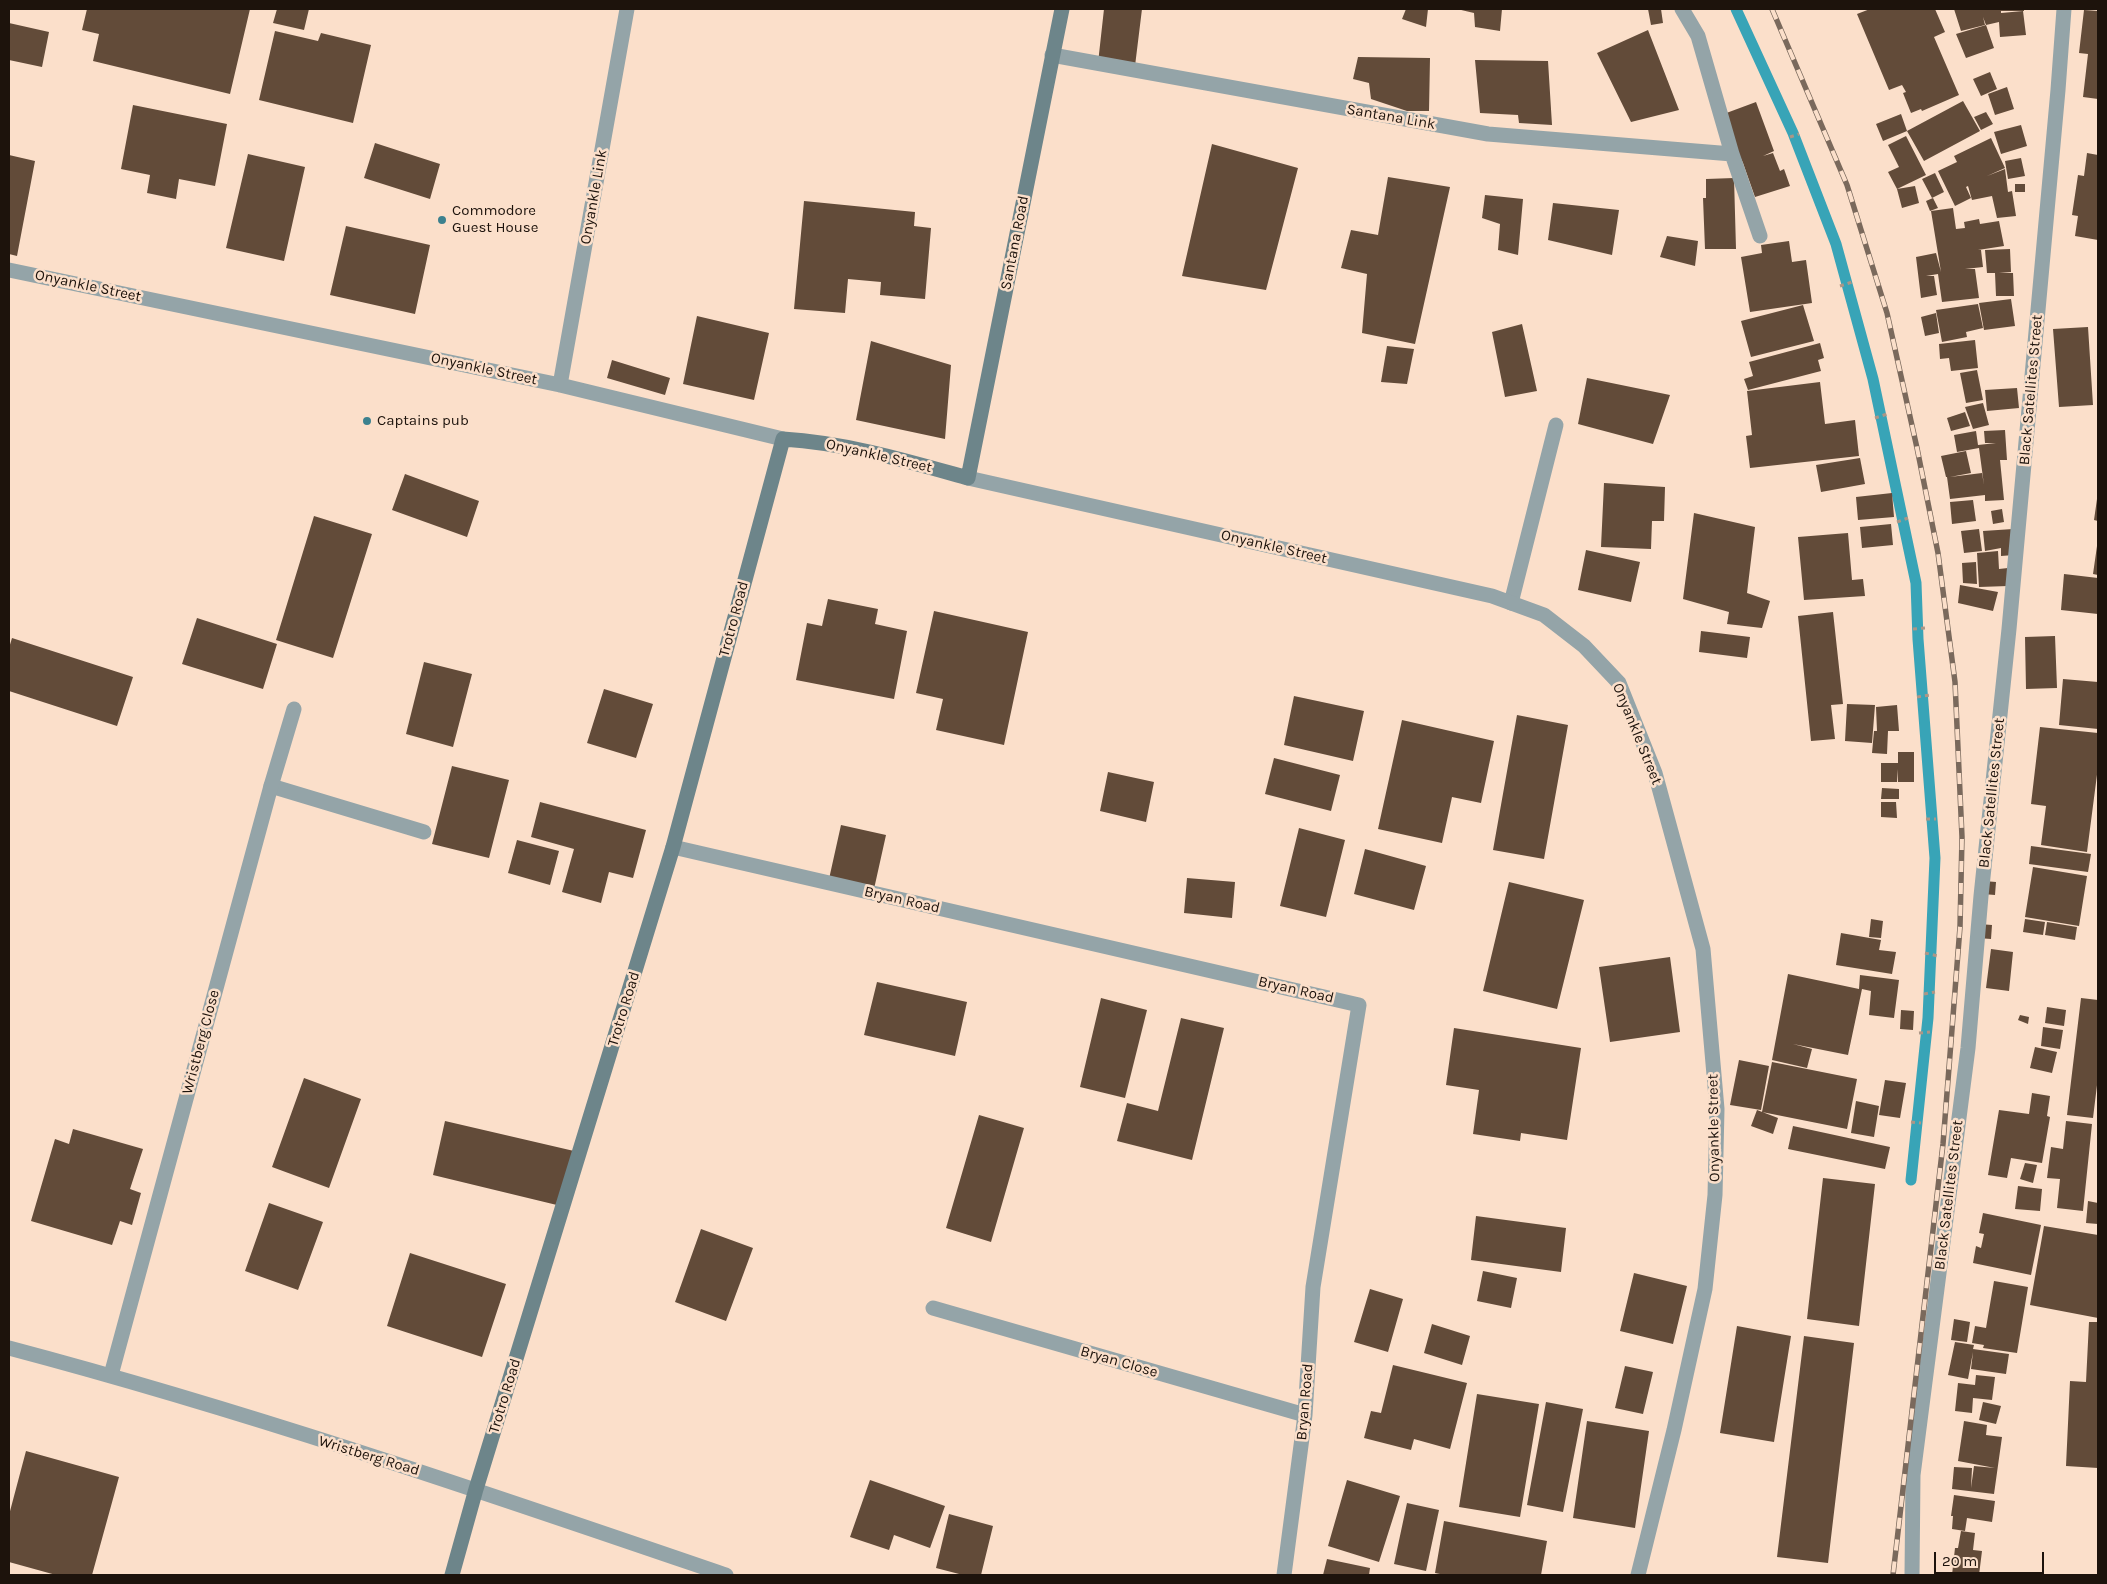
<!DOCTYPE html>
<html>
<head>
<meta charset="utf-8">
<style>
  body { margin:0 }
  #map { position:relative; width:2107px; height:1584px; overflow:hidden; background:#fbdfca; font-family:Karla,sans-serif }
  canvas { display:block }
  .frame { position:absolute; inset:0; border:10px solid #1d130c; pointer-events:none }
  .scale { position:absolute; left:1934px; top:1552px; width:110px; height:22px; box-sizing:border-box; border:2px solid #1d130c; border-top:0; padding-left:6px; font-size:15px; line-height:18px; white-space:nowrap; color:#1d130c; -webkit-text-stroke:4px #fbdfca; paint-order:stroke }
</style>
</head>
<body>
<div id="map">
<canvas width="2107" height="1584"></canvas>
<div class="frame"></div>
<div class="scale">20 m</div>
</div>
<script>
const ctx = document.querySelector('canvas').getContext('2d');
ctx.lineJoin = 'round';
function stroke(path, color, width, dash) {
  ctx.strokeStyle = color;
  ctx.lineWidth = width;
  ctx.lineCap = dash ? 'butt' : 'round';
  ctx.setLineDash(dash || []);
  ctx.stroke(path);
}
function fill(path, color) {
  ctx.fillStyle = color;
  ctx.fill(path, 'evenodd');
}
function drawText(font, color, halo, rows, align = 'center') {
  ctx.font = font + ' Karla,sans-serif';
  ctx.lineWidth = 5;
  ctx.setLineDash([]);
  ctx.textBaseline = 'middle';
  ctx.strokeStyle = halo;
  ctx.fillStyle = color;
  for (const [text, x, y, turn = 0] of rows) {
    ctx.save();
    ctx.translate(x, y);
    ctx.rotate((+turn || 0) * Math.PI / 180);
    ctx.textAlign = isNaN(turn) ? turn : align;
    if (halo) ctx.strokeText(text, 0, 0);
    ctx.fillText(text, 0, 0);
    ctx.restore();
  }
}
stroke(new Path2D(`
  M1736 9 1793 133 1836 244 1873 379 1916 583 1918 639 1935 858 1928 1018 1911 1180`), '#38a4b7', 11);
fill(new Path2D(`
  M87 9H250L230 94 93 61 99 34 82 30Z
  M277 9H309L304 30 273 23Z
  M1104 9H1142L1135 66 1098 63Z
  M1406 9H1428L1426 27 1402 19Z
  M1457 9H1502L1500 31 1475 27 1474 13Z
  M1648 9H1661L1663 23 1651 25Z
  M1870 9H1935L1945 32 1934 37 1959 95 1922 111 1921 109 1911 113 1903 93 1906 92 1902 85 1889 90 1857 14Z
  M1954 9H2024V11H2001V13L2023 11 2026 35 2000 37 1999 22 1986 25 1983 17 1985 25 1961 31Z
  M2084 10 2098 11V99L2083 97 2088 54 2079 53Z
  M9 23 49 32 42 67 9 60Z
  M1986 25 1994 48 1966 58 1956 34Z
  M1648 30 1679 110 1631 122 1597 53Z
  M275 31 318 41 321 33 371 45 353 123 259 100Z
  M1358 57 1430 58 1429 111H1407L1371 99 1369 83 1353 79Z
  M1475 60 1548 61 1552 125 1519 123 1518 115 1480 113Z
  M1990 72 1997 89 1981 96 1973 79Z
  M2007 87 2014 109 1995 115 1988 94Z
  M1963 101 1980 131 1924 161 1907 131 1883 141 1876 124 1901 114 1907 131Z
  M1756 102 1774 151 1763 156 1773 153 1780 171 1784 169 1790 186 1755 197 1743 163 1721 115Z
  M133 105 227 124 215 186 179 179 176 199 147 193 150 175 121 169Z
  M1986 112 1993 124 1981 130 1974 117Z
  M2021 125 2027 146 2001 154 1994 132Z
  M1906 136 1926 175 1897 189 1888 172 1899 167 1888 145Z
  M1991 138 2005 168 1987 176 2005 169 2008 192 2012 191 2016 216 1997 218 1992 196 1972 200 1968 186 1966 187 1971 198 1955 206 1938 171 1957 162 1954 156Z
  M375 143 440 164 430 199 364 178Z
  M1212 144 1298 168 1266 290 1182 276Z
  M2087 153 2098 155V240L2075 236 2078 216 2072 215 2078 175 2084 176Z
  M248 154 305 167 284 261 226 248Z
  M9 155 35 161 17 256 9 254Z
  M2021 158 2025 176 2008 179 2005 161Z
  M1935 173 1944 192 1932 198 1922 179Z
  M1388 177 1450 187 1415 344 1362 333 1367 274 1341 268 1351 230 1378 235Z
  M1734 178 1736 249H1705L1703 198H1706V179Z
  M2015 184H2025V192H2015Z
  M1915 186 1919 203 1902 208 1897 189Z
  M1485 195 1523 199 1518 255 1498 250 1500 224 1482 218Z
  M1933 198 1938 208 1930 211 1926 201Z
  M804 201 915 212 914 226 931 228 925 299 880 295 881 282 848 279 845 313 794 309Z
  M1553 203 1619 210 1612 255 1548 240Z
  M1953 208 1956 229 1965 228 1964 222 1979 219 1980 224 1999 221 2004 246 1978 250H1981L1983 267 1965 269H1975L1979 298 1942 302 1938 274 1926 276H1934L1937 295 1921 298 1916 257 1936 253 1941 272 1931 211Z
  M346 226 430 245 415 314 330 295Z
  M1667 236 1698 241 1695 266 1660 257Z
  M1789 241 1792 262 1806 260 1812 303 1750 312 1741 257 1762 253 1761 245Z
  M2010 249 2011 272 1999 273H2013L2014 296H1996L1995 273H1987L1985 250Z
  M2011 299 2015 326 1984 330 1979 303Z
  M1978 304 1983 328 1966 332 1967 337 1942 342 1936 310Z
  M1803 305 1814 341 1751 357 1741 321Z
  M1936 313 1939 333 1925 336 1921 317Z
  M697 316 769 333 754 400 683 384Z
  M1522 324 1537 391 1505 397 1492 332Z
  M2088 327 2093 405 2059 407 2053 329Z
  M1975 340 1978 368 1951 371 1949 358 1940 359 1939 344Z
  M871 341 951 365 945 439 856 420Z
  M1820 343 1824 358 1818 360 1821 371 1748 390 1744 379 1753 376 1749 362Z
  M1387 346 1414 349 1407 384 1381 382Z
  M612 360 670 378 665 395 607 378Z
  M1977 370 1983 400 1966 403 1960 373Z
  M1587 378 1670 395 1653 444 1578 424Z
  M1820 382 1825 424 1855 420 1859 456 1750 468 1746 436 1752 435 1747 391Z
  M2017 388 2019 408 1987 411 1985 390Z
  M1983 403 1989 425 1973 429 1965 407Z
  M1965 412 1970 426 1951 431 1947 418Z
  M2005 430 2007 460H2000L2004 500 1985 501V495L1950 499 1947 477H1946L1941 456 1966 451 1971 473 1950 477 1982 473 1984 485 1979 448 1957 452 1954 435 1976 431 1978 445 1996 443H1985L1984 431Z
  M1860 458 1865 484 1821 492 1816 465Z
  M405 474 479 501 467 537 392 510Z
  M1604 483 1665 487 1664 521H1652L1651 549 1601 547Z
  M1892 493 1894 517 1858 520 1856 497Z
  M2097 499H2098V521L2094 520Z
  M1973 500 1976 521 1952 524 1950 502Z
  M2002 509 2004 522 1993 524 1991 511Z
  M1694 513 1755 527 1747 593 1770 601 1762 628 1727 624 1729 612 1683 599Z
  M314 516 372 534 333 658 276 640Z
  M1891 524 1893 545 1862 548 1860 527Z
  M1979 529 1982 551 1964 553 1961 531Z
  M2013 529 2014 555 2001 556V548L1985 551 1983 531Z
  M1848 533 1852 580 1863 579 1865 596 1804 600 1798 537Z
  M2097 546H2098V575L2093 574Z
  M1586 550 1640 562 1631 602 1578 590Z
  M1998 551 1999 569 2008 568V586L1979 587 1977 553Z
  M1976 562 1977 584 1963 583 1962 563Z
  M2064 574 2098 578V614L2061 610Z
  M1960 585 1998 592 1993 611 1958 603Z
  M828 599 878 609 875 624 907 631 894 699 796 680 807 623 822 626Z
  M934 611 1028 632 1004 745 936 730 943 699 916 693Z
  M1833 612 1843 704 1831 705 1835 739 1811 741 1798 616Z
  M197 618 277 644 263 689 182 664Z
  M1701 631 1750 637 1747 658 1699 652Z
  M2055 636 2057 688 2026 689 2025 637Z
  M12 638 133 677 117 726 9 691V648Z
  M424 662 472 674 453 747 406 734Z
  M2063 679 2098 682V729L2059 725Z
  M604 689 653 704 636 758 587 743Z
  M1294 696 1364 711 1353 761 1284 745Z
  M1847 704 1875 705 1872 743 1845 741Z
  M1897 705 1899 731H1888L1887 754 1872 753 1874 731H1877L1876 707Z
  M1517 715 1568 725 1544 859 1493 850Z
  M1402 720 1494 741 1481 803 1452 797 1442 843 1378 829Z
  M2040 727 2098 733V767L2087 852 2041 845 2046 806 2031 804Z
  M1898 752H1914V782H1898L1897 769V782H1881V763H1898Z
  M1274 758 1340 775 1331 811 1265 794Z
  M452 766 509 780 489 858 432 844Z
  M1108 772 1154 782 1146 822 1100 811Z
  M1882 788 1899 789V799H1881Z
  M540 802 646 830 633 878 609 872 601 903 562 892 574 849 531 837Z
  M1881 802H1896L1897 818 1881 817Z
  M841 825 886 835 874 889 829 879Z
  M1299 828 1345 840 1326 917 1280 906Z
  M517 840 559 851 550 885 508 873Z
  M2031 846 2091 854 2088 872 2029 864Z
  M1365 849 1426 866 1414 910 1354 894Z
  M2033 867 2087 876 2079 926 2025 917Z
  M1187 878 1235 882 1232 918 1184 913Z
  M1984 881 1996 882 1995 895 1983 894Z
  M1509 882 1584 900 1557 1009 1483 991Z
  M1871 919 1883 921 1881 938 1869 937Z
  M2025 919 2045 922 2043 935 2023 932Z
  M2047 922 2077 927 2075 940 2045 935Z
  M1979 924 1992 925 1991 939 1978 938Z
  M1841 933 1881 940 1879 950 1896 952 1892 974 1836 965Z
  M1991 949 2013 952 2009 991 1986 988Z
  M1670 957 1680 1032 1610 1042 1599 967Z
  M1788 974 1859 989 1860 975 1899 980 1894 1018 1869 1015 1871 991 1862 989 1848 1055 1793 1044 1812 1049 1807 1068 1772 1060Z
  M877 982 967 1002 955 1056 864 1035Z
  M1101 998 1147 1010 1125 1098 1080 1087Z
  M2081 998 2098 1000V1077L2093 1118 2067 1115Z
  M2047 1007 2066 1010 2064 1026 2045 1023Z
  M1901 1010 1914 1011 1913 1030 1900 1029Z
  M2020 1015 2029 1017 2028 1024 2018 1020Z
  M1181 1018 1224 1028 1192 1160 1117 1141 1127 1103 1158 1111Z
  M2043 1027 2063 1030 2060 1049 2041 1046Z
  M1454 1028 1581 1048 1567 1140 1521 1133 1520 1141 1473 1134 1479 1090 1446 1085Z
  M2035 1047 2057 1052 2052 1073 2030 1068Z
  M1739 1060 1769 1066 1761 1110 1730 1105Z
  M1772 1062 1857 1079 1847 1129 1762 1112Z
  M304 1078 361 1099 329 1188 272 1167Z
  M1885 1080 1906 1083 1900 1118 1879 1115Z
  M2032 1093 2050 1096 2047 1116 2050 1117 2042 1163 2011 1158 2007 1178 1988 1175 1999 1110 2029 1114Z
  M1856 1101 1879 1106 1874 1137 1851 1133Z
  M1757 1110 1778 1118 1773 1134 1751 1126Z
  M979 1115 1024 1128 991 1242 946 1228Z
  M445 1121 574 1151 561 1206 433 1175Z
  M2066 1121 2092 1124 2083 1211 2057 1208 2060 1179 2047 1178 2051 1147 2063 1149Z
  M1793 1126 1890 1147 1885 1169 1788 1149Z
  M73 1129 143 1149 130 1189 141 1193 132 1225 120 1221 112 1245 31 1221 55 1139 69 1144Z
  M2025 1163 2037 1165 2033 1183 2020 1179Z
  M1823 1178 1875 1184 1859 1326 1807 1319Z
  M2018 1186 2042 1189 2040 1211 2015 1209Z
  M2088 1201 2098 1203V1224L2086 1223Z
  M269 1203 323 1222 298 1290 245 1271Z
  M1983 1213 2041 1225 2031 1275 1973 1263 1976 1246 1981 1248 1984 1234 1979 1233Z
  M1476 1216 1566 1228 1561 1272 1471 1260Z
  M2044 1226 2098 1235V1318L2030 1305Z
  M701 1229 753 1248 726 1321 675 1302Z
  M410 1253 506 1284 482 1357 387 1326Z
  M1483 1271 1517 1278 1511 1308 1477 1301Z
  M1634 1273 1687 1286 1673 1344 1620 1331Z
  M1994 1281 2028 1287 2017 1353 1983 1348 1984 1345 1972 1343 1975 1326 1986 1328Z
  M1370 1289 1403 1299 1388 1352 1354 1342Z
  M1954 1319 1970 1322 1967 1342 1951 1340Z
  M2089 1322H2098V1468L2066 1466 2070 1381 2086 1382Z
  M1432 1324 1470 1336 1462 1365 1424 1353Z
  M1737 1326 1791 1336 1774 1442 1720 1433Z
  M1804 1336 1854 1343 1828 1563 1777 1557Z
  M1955 1342 1974 1345 1973 1349 2009 1354 2006 1374 1971 1369 1973 1352 1968 1379 1948 1375Z
  M1393 1365 1467 1383 1450 1449 1414 1439 1411 1450 1364 1438 1371 1411 1381 1413Z
  M1625 1366 1653 1372 1643 1414 1615 1408Z
  M1976 1375 1995 1377 1992 1400 1973 1398 1972 1413 1955 1411 1958 1383 1975 1385Z
  M1477 1394 1539 1404 1520 1517 1459 1507Z
  M1546 1402 1583 1409 1563 1512 1527 1505Z
  M1983 1402 2001 1406 1996 1424 1979 1420Z
  M1587 1421 1649 1431 1635 1528 1573 1518Z
  M1964 1421 1987 1425 1986 1435 2002 1437 1994 1494 1952 1489 1954 1467 1972 1468 1971 1488 1974 1466 1995 1468 1958 1461Z
  M26 1451 119 1477 92 1575H56L9 1562V1515Z
  M870 1480 945 1506 930 1548 894 1535 889 1550 850 1537Z
  M1347 1480 1400 1496 1379 1562 1328 1546Z
  M1954 1495 1995 1501 1992 1522 1967 1518 1965 1531 1952 1529 1953 1516H1951Z
  M1407 1503 1439 1510 1426 1571 1394 1564Z
  M949 1514 993 1526 981 1575H963L936 1568Z
  M1444 1521 1547 1541 1541 1575H1445L1435 1573Z
  M1961 1531 1975 1533 1973 1550 1982 1551 1979 1575H1952L1955 1548H1958Z
  M1327 1559 1370 1568 1369 1575H1323Z`), '#624b39');
stroke(new Path2D(`
  M1790 137 1799 134
  M1840 286 1852 282
  M1875 418 1887 414
  M1897 522 1908 518
  M1913 629 1925 628
  M1917 697 1930 695
  M1926 819H1936
  M1925 953 1938 956
  M1924 994 1935 992
  M1919 1033 1930 1032
  M1911 1122 1921 1123`), '#ac9686', 3, [4, 4]);
stroke(new Path2D(`
  M1511 603 1556 425
  M271 786 424 832`), '#94a4a8', 15);
stroke(new Path2D(`
  M1052 55 1488 134 1732 154 1698 36 1682 9
  M1732 154 1760 236
  M9 270 560 385 783 439
  M560 385 627 9
  M968 478 1492 596 1544 615 1584 646 1619 683 1655 773 1703 949 1717 1109 1715 1195 1705 1289 1674 1430 1638 1575
  M673 847 1359 1005 1313 1287 1305 1415 1284 1575
  M933 1308 1305 1415
  M9 1348C251 1412 489 1494 726 1575
  M111 1375 271 786 294 709
  M1912 1575 1913 1475 1968 1048 1981 896 2009 629 2058 90 2064 9`), '#94a4a8', 15);
stroke(new Path2D(`
  M452 1575 476 1489 673 847 783 439C847 443 907 461 968 478L1062 9`), '#6d858a', 15);
const rail = new Path2D(`
  M1772 9 1847 185 1887 313 1917 448 1938 553 1955 682 1962 837 1960 927 1943 1144 1893 1575`);
stroke(rail, '#7a695c', 5.5);
stroke(rail, '#fbdfca', 4, [11]);
for (const [x, y, r, color] of [
  [442,220,5,"#3c818e"],
  [367,421,5,"#3c818e"]
]) {
  const dot = new Path2D();
  dot.arc(x, y, r, 0, 2 * Math.PI);
  ctx.fillStyle = color;
  ctx.fill(dot);
  stroke(dot, '#fbdfca', 2);
}
drawText('15px', '#1d130c', '#fbdfca', [
  ["Santana Link",1391,117,10],
  ["Onyankle Link",594,197,-80],
  ["Santana Road",1015,243,-79],
  ["Onyankle Street",88,286,12],
  ["Onyankle Street",484,369,12],
  ["Black Satellites Street",2031,390,-85],
  ["Onyankle Street",879,456,13],
  ["Onyankle Street",1274,547,13],
  ["Trotro Road",734,619,-75],
  ["Onyankle Street",1637,734,68],
  ["Black Satellites Street",1992,793,-84],
  ["Bryan Road",902,900,13],
  ["Bryan Road",1296,990,13],
  ["Trotro Road",624,1009,-73],
  ["Wristberg Close",201,1042,-75],
  ["Onyankle Street",1714,1128,-91],
  ["Black Satellites Street",1949,1195,-83],
  ["Bryan Close",1119,1362,16],
  ["Trotro Road",505,1396,-73],
  ["Bryan Road",1305,1402,-85],
  ["Wristberg Road",369,1456,17]
]);
drawText('15px', '#1d130c', '#fbdfca', [
  ["Commodore",452,211],
  ["Guest House",452,228],
  ["Captains pub",377,421]
], 'left');
</script>
</body>
</html>
